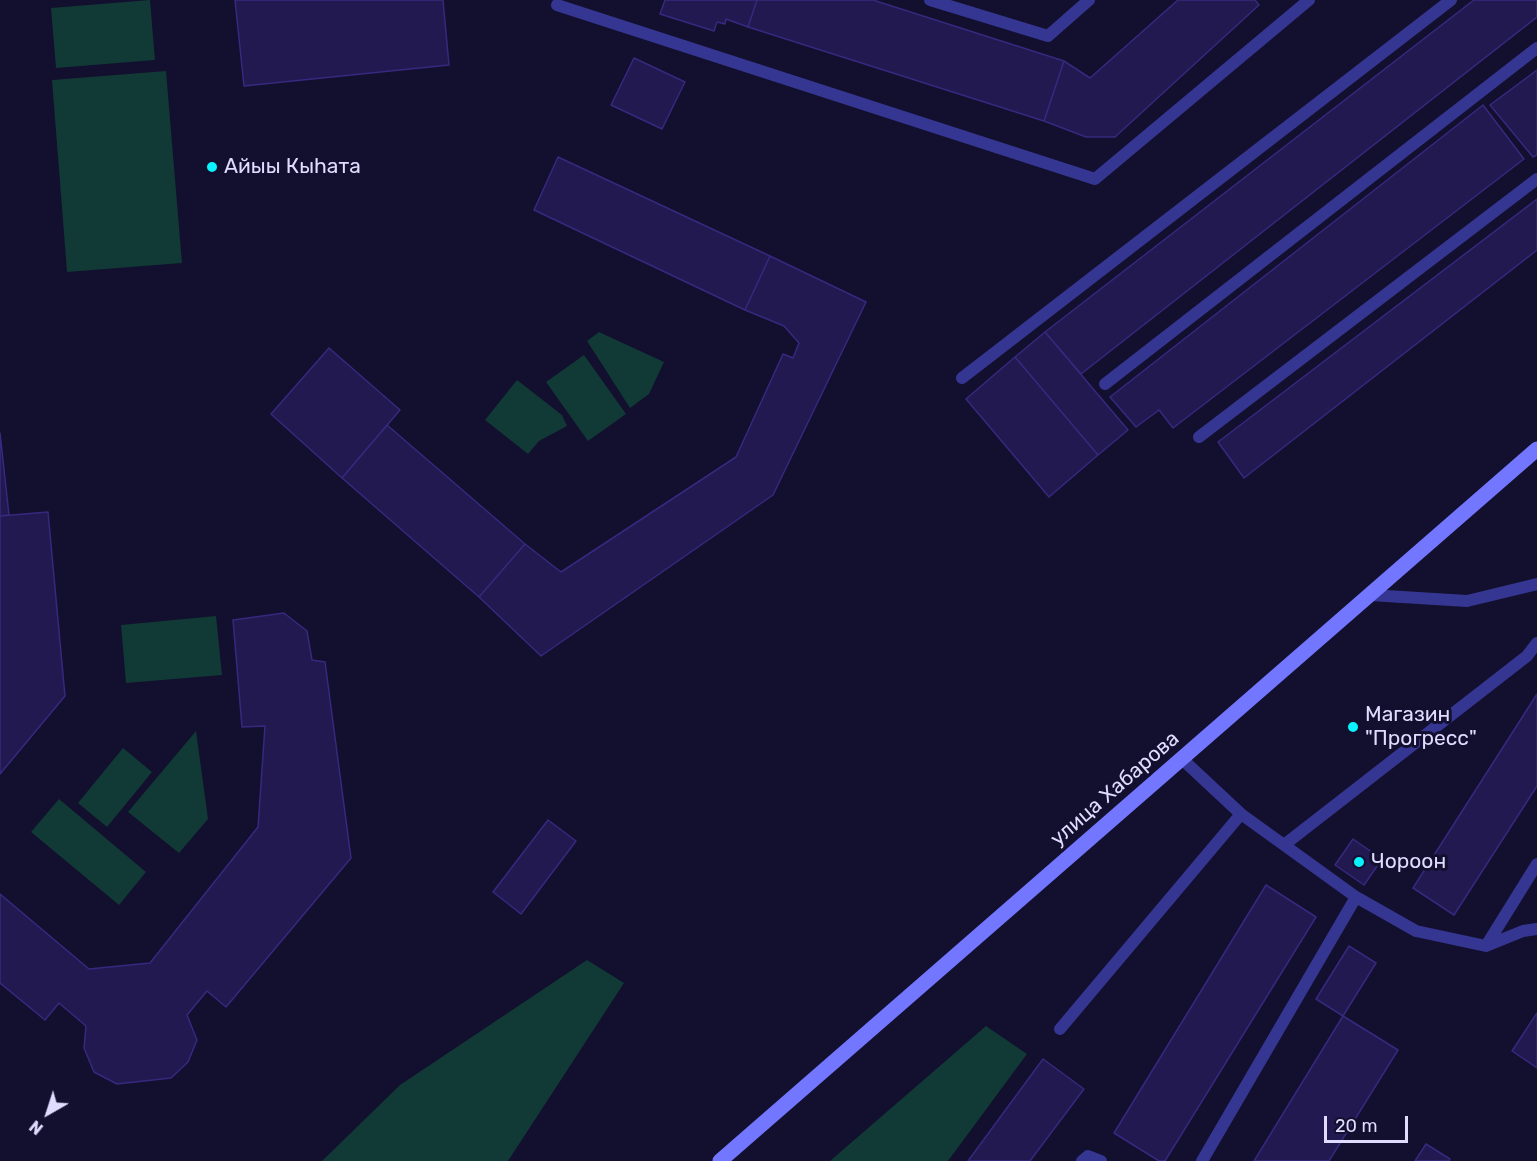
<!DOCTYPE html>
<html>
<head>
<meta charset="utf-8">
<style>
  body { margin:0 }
  #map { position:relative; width:1537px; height:1161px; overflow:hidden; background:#130f2e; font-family:Rubik,sans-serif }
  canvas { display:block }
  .north { position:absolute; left:18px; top:1083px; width:60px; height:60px; -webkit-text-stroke:4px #130f2e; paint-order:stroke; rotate:219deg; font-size:16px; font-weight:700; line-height:24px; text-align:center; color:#dfdcff }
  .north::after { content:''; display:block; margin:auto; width:21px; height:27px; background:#dfdcff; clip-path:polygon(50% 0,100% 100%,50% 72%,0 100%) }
  .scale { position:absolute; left:1324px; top:1116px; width:84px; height:27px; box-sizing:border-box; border:3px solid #dfdcff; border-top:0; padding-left:8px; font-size:18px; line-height:21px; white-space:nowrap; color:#dfdcff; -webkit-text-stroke:4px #130f2e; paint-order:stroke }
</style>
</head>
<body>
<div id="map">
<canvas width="1537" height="1161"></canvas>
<div class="north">N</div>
<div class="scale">20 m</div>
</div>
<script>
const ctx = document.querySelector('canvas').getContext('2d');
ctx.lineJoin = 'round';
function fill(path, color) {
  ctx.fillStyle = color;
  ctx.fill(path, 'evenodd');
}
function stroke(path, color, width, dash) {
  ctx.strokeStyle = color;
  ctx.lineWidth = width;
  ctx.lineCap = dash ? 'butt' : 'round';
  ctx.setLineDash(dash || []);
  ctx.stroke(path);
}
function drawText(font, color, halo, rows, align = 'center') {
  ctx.font = font + ' Rubik,sans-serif';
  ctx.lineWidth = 6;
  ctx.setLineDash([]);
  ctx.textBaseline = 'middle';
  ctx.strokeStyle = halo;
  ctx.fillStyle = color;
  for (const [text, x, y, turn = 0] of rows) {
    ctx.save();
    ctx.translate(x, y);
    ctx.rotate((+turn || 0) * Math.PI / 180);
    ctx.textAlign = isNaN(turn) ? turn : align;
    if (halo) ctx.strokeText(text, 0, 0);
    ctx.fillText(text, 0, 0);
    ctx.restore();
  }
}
fill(new Path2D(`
  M150 0 155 60 56 68 51 8Z
  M166 71 182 263 67 272 52 80Z
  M599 332 664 362 649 394 630 408 587 341Z
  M584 355 626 414 588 441 546 382Z
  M517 380 562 415 567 426 539 441 528 454 485 420Z
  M216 616 222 675 126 683 121 625Z
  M196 731 208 819 179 853 128 812Z
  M123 748 152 772 107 827 78 803Z
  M59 799 146 872 119 905 31 832Z
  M587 960 624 983 508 1161H322L400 1085Z
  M986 1026 1027 1054 948 1161H830Z`), '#113936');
const building = new Path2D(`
  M235 0H443L449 65 244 86Z
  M665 0H757L748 27 726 19 725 24 717 22 714 31 660 14Z
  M757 0H873L1064 61 1044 121 748 27Z
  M1178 0H1255L1259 5 1115 137H1086L1044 121 1064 61 1090 78Z
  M1474 0H1537V17L1081 374 1045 332Z
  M634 58 685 82 662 129 611 105Z
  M1537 70V155L1533 157 1490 105Z
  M1483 105 1524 159 1173 428 1159 410 1136 427 1110 397Z
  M558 157 770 256 745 310 534 210Z
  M1537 199V250L1244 478 1218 442Z
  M770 256 866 302 773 495 541 656 479 597 525 544 561 572 736 457 783 354 793 358 799 343 784 326 745 310Z
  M1045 332 1128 430 1098 455 1015 357Z
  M329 348 400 410 342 478 271 414Z
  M1015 357 1098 455 1049 497 966 399Z
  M387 425 525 544 479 597 342 478Z
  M0 433 9 515 0 516Z
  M48 512 65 696 0 774V516Z
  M284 613 307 631 312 660 325 662 351 858 226 1007 207 991 187 1015 197 1040 188 1062 171 1078 117 1084 94 1072 84 1048 86 1026 59 1003 45 1020 0 983V894L89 969 150 963 258 827 265 726 242 727 233 620Z
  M1537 694V786L1454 915 1413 888Z
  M548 820 576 841 521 914 493 892Z
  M1353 839 1382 859 1364 885 1335 865Z
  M1266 885 1316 917 1165 1161H1159L1114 1133Z
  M1349 946 1376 963 1343 1016 1316 999Z
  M1537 1013V1068L1512 1051Z
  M1343 1016 1398 1050 1329 1161H1254Z
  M1043 1059 1084 1089 1030 1161H968Z
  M1426 1144 1450 1159 1449 1161H1415Z`);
fill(building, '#221951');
stroke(building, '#36297f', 1.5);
stroke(new Path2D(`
  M930 0 1048 36 1089 0
  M557 5 1095 179 1309 0
  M962 378 1451 0
  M1105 384 1537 48
  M1199 437 1537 179
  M1370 595 1467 601 1537 584
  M1182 759 1241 814 1284 845 1356 897 1416 931 1486 946 1523 931 1537 929
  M1284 845 1527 656 1537 643
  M1486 946 1537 864
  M1060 1029 1241 814
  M1082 1161 1088 1156 1101 1161
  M1202 1161 1356 897`), '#353692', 12);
stroke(new Path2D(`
  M720 1161 1537 449`), '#7376ff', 15);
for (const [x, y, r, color] of [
  [212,167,6,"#08f2ff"],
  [1353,727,6,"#08f2ff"],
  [1359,862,6,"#08f2ff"]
]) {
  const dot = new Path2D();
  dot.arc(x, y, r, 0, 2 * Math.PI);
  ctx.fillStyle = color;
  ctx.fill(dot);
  stroke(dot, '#130f2e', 2);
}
drawText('21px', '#dfdcff', '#130f2e', [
  ["Айыы Кыhата",224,167],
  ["Магазин",1365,715],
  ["\"Прогресс\"",1365,739],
  ["Чороон",1371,862]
], 'left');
drawText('21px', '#dfdcff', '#130f2e', [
  ["улица Хабарова",1115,789,-41]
]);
</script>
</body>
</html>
